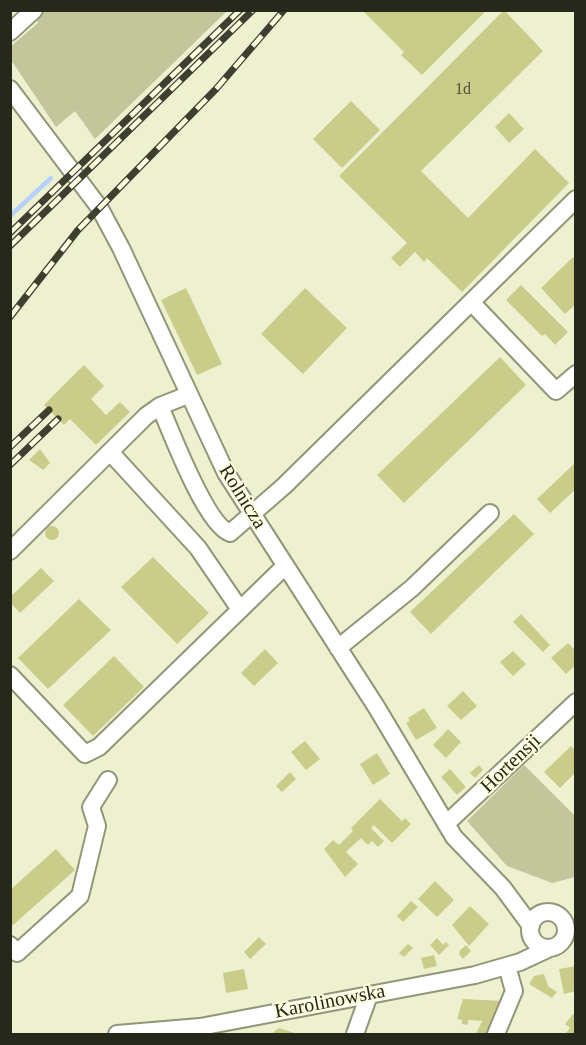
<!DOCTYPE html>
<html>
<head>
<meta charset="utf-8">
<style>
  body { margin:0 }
  #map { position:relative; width:586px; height:1045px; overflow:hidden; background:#eef1d0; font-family:"Times New Roman",serif }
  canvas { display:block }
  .frame { position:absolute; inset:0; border:12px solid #27281c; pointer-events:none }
</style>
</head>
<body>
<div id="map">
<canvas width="586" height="1045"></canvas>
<div class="frame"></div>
</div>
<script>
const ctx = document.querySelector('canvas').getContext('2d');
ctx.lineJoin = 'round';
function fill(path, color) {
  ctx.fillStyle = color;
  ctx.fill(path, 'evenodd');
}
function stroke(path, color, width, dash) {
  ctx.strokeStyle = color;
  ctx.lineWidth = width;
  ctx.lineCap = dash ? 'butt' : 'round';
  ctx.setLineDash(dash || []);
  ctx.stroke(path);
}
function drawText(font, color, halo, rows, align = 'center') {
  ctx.font = font + ' "Times New Roman",serif';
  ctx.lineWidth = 4.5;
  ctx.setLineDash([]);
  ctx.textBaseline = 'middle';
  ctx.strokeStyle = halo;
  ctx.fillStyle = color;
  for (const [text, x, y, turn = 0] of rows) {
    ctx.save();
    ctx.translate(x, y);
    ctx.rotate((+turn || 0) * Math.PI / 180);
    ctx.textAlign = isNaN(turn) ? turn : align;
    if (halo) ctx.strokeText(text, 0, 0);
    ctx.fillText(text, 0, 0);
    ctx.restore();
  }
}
fill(new Path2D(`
  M42 11H227L95 139 75 111 56 127 11 60 10 47 38 23 35 17Z
  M524 765 575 816V877L552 883 507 866 467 821Z`), '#c3c59a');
stroke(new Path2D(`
  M10 216 51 178`), '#b6d0fe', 4.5);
fill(new Path2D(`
  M362 10H487L422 75 401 55 404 52Z
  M504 10 543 51 421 171 468 218 535 149 569 183 462 292 427 258 424 262 415 252 400 267 391 258 407 243 339 176Z
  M351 101 380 130 342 168 313 139Z
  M509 113 524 129 509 143 495 127Z
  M573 257 576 260V304L565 314 541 288Z
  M521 285 568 332 555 345 545 334 542 336 506 300Z
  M186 288 222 364 197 375 161 300Z
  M305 288 347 328 303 374 261 334Z
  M500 357 526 385 404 503 377 475Z
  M84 365 104 386 91 399 106 415 120 402 130 412 96 445 70 419 64 425 44 405Z
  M40 449 50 463 43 470 29 460Z
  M576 462V489L550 513 537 499Z
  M514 514 534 534 431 634 410 612Z
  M45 533a7 7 0 1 1 14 0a7 7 0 1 1-14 0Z
  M153 557 209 613 177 644 121 587Z
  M41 568 54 581 20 613 10 602V597Z
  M79 599 111 630 48 689 18 658Z
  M521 614 550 645 543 652 513 622Z
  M568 643 576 651V665L566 674 551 658Z
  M265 649 278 663 254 686 241 673Z
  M513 651 526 664 513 676 500 662Z
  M114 656 144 687 93 736 63 705Z
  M463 691 477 706 461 720 447 706Z
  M424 708 437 728 416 740 406 723 410 721 408 718Z
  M448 729 461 742 446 758 433 745Z
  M305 741 320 759 306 770 291 752Z
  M571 746 576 751V772L560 788 544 772Z
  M377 753 390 774 373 785 360 764Z
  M479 765 483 770 475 778 470 773Z
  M450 769 466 787 457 795 441 777Z
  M290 772 296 779 282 792 276 786Z
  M380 799 402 821 405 818 411 824 392 843 374 825 371 828 384 841 378 847 372 841 368 845 361 838 346 852 358 864 345 877 324 849 333 840 339 845 353 831 351 828Z
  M56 849 75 870 12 926 10 890Z
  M435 881 454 900 437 917 418 899Z
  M411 901 418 907 403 922 397 916Z
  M470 906 489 924 469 946 452 925Z
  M259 937 266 944 250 959 244 952Z
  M437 938 443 945 446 942 449 945 439 955 430 945Z
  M408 944 413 948 404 957 399 953Z
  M466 945 471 951 463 959 459 954 460 950Z
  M434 955 437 966 424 969 421 958Z
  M576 966V991L564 994 559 969Z
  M244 969 248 989 226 993 223 973Z
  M544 974 548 986 557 992 552 998 529 984 534 976Z
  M463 999 503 1001 490 1034H476L482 1021 468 1020V1025L462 1024V1020L457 1019Z
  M573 1014 576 1015V1034H565L570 1028 565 1024Z
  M279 1028 298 1034H271Z`), '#cacd8a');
const minor = new Path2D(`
  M10 32 34 10
  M10 89 99 207 121 248 226 473 377 708 454 837 503 888 531 926
  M472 303 556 391 576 374
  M160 406C171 432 206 525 230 533L284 486 576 199
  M111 453 198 548 239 608
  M10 551 146 416 160 406 188 395
  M338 648 412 588 490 513
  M10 675 85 754 99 747 285 566
  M446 824 576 702
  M530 930a18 18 0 1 1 36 0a18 18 0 1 1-36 0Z
  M10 945 17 953 80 896 97 826 91 807 108 780
  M117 1034 200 1027 475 975 520 962 550 948
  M355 1034 369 995
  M496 1034 514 991 507 966`);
stroke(minor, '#939577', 20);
stroke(minor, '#fff', 16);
const rail = new Path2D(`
  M10 233 240 10
  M10 246 253 10
  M10 317 78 230 216 89 284 10
  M10 447 49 410
  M10 465 58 419`);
stroke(rail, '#3e3f31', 7);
stroke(rail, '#fcfedd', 4.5, [14]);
drawText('16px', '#505138', null, [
  ["1d",463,90]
]);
drawText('20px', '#27281c', '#fcfedd', [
  ["Rolnicza",242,497,58],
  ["Hortensji",511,764,-44],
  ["Karolinowska",330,1002,-11]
]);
</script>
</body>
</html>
